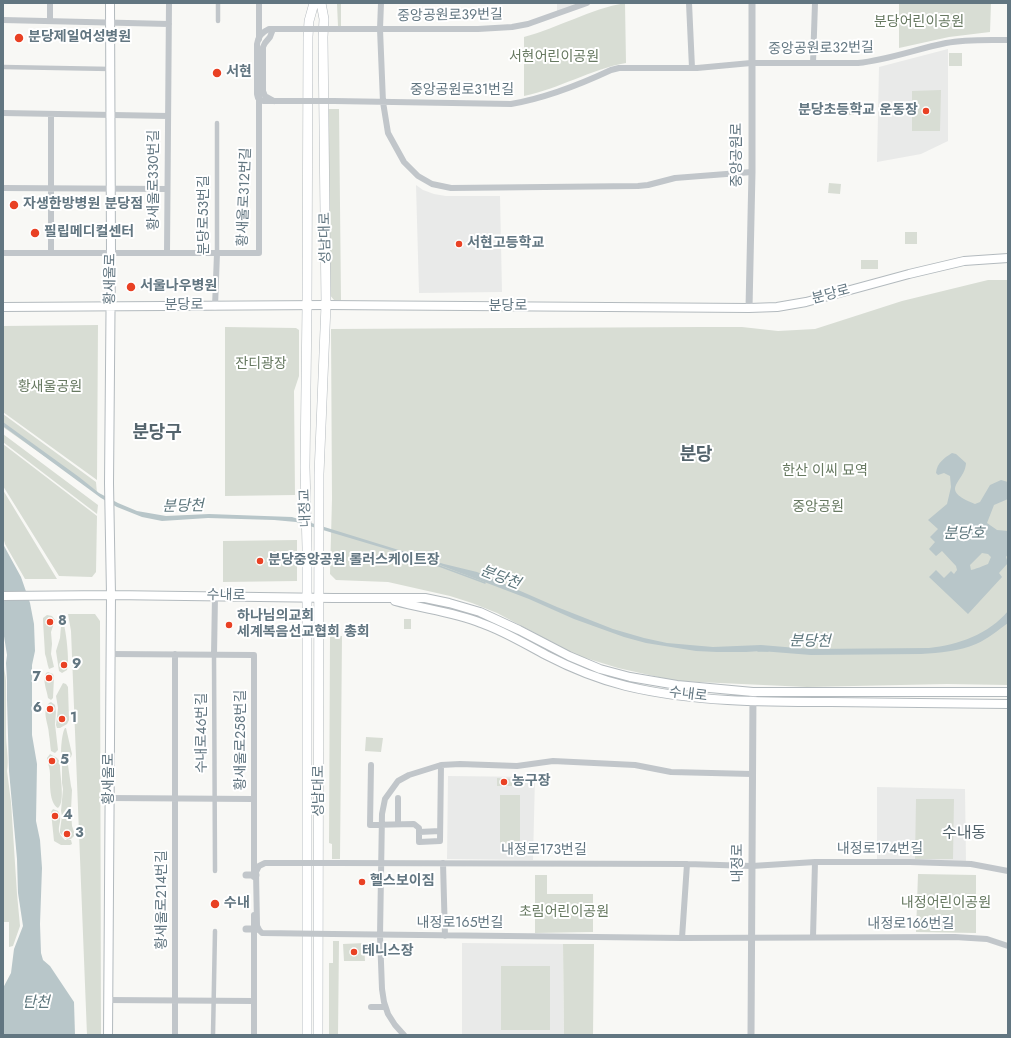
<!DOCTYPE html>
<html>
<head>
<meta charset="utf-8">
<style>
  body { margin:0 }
  #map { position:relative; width:1011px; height:1038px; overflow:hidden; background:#f8f8f5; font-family:Jost,sans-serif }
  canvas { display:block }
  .frame { position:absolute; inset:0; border:4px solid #627681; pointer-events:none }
</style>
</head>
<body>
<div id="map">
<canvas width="1011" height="1038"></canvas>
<div class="frame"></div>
</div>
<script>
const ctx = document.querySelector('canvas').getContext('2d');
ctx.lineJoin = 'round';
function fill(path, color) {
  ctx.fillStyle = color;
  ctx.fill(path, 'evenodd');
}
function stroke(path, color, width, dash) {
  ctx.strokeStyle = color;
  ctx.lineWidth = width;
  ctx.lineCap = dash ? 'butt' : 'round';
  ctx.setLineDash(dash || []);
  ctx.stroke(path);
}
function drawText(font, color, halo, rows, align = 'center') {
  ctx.font = font + ' Jost,"Noto Sans KR",sans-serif';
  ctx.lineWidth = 4;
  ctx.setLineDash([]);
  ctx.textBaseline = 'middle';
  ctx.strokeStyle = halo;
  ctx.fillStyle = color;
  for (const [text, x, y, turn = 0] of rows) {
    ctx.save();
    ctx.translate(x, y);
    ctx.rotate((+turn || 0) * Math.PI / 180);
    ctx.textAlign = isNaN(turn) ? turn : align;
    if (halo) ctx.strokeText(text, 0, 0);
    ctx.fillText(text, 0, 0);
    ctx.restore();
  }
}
fill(new Path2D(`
  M557 3H585L557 13Z
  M948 49V141L921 154 877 162 879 67Z
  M416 185 423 190 434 194 446 196H500L502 292 419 293Z
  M448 776 535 777 533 860 447 859Z
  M877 787 965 789 966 863 877 862Z
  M462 943 563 944 564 1035H462Z`), '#e9eae9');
fill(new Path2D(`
  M336 3H341V26H338L337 4Z
  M625 3 626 63C591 69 559 89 524 96V37C558 28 590 9 625 3Z
  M899 3H991L990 32 949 37 899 48Z
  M949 53H962V66H949Z
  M941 90 940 131H912V91Z
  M834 106 855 107 854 115 834 114Z
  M326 109H339L341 300H334L329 294Z
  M829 183 841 184 840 194 828 193Z
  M905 232H917V244H905Z
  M861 260H878V269H861Z
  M988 280H1008V685L947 684 807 687 676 681 618 668 576 655 497 613 472 603 450 596 388 582 336 580 330 574 332 499 331 329 701 327H742L778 331 815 329 902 301Z
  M98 325 97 480 3 412V326Z
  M225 327 296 328 299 330V376L294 391 295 495 225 496Z
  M3 414 96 482 97 493 3 427Z
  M3 434 98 505 97 514 3 442Z
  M3 444 97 516 96 572 92 577 59 576 3 486Z
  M3 490 57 579H25L5 544 3 537Z
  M297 540V581L223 582V541Z
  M68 614H95L100 621 101 1035H87L71 631Z
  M47 615 52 616 55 620 51 632 52 644 51 654 54 667 49 669C47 664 47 659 45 654L43 621V618Z
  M59 618H62C66 626 70 664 67 670L62 673 59 671 56 651 60 638 61 626Z
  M404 619H411V629H404Z
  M3 635C5 645 4 655 4 666 4 671 6 676 6 681 6 698 6 716 6 734 6 746 9 759 7 771L11 802 17 894 20 926 13 946 9 947V922H3Z
  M330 635 342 636 340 859H332V844L329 843Z
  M48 672 53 674 54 677 53 698 51 700 48 698C47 690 42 681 46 673Z
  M63 683 66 684 68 687 69 720 67 724 60 728H57L56 725 58 708 56 696Z
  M51 702 55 705 56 712 55 724 58 750 55 753 51 751C50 745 50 740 49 735 49 724 41 712 49 703Z
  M65 728H66L72 754 71 757 65 760 62 758C60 753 62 732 65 728Z
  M366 737 383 738 381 752 365 751Z
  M50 754 57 758 60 762C59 772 66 802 58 808 49 803 50 783 50 774 50 769 48 764 47 758Z
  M64 762 68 765 71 786 72 790 71 810 72 826 75 835 71 839 67 840 60 833V830L62 816 61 811 63 789 62 783V766Z
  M497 778 512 779V786H497Z
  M500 795H520V844H500Z
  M916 799H954L953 859H915Z
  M53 809 58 811C65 824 52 828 65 840H71L72 844 70 845H61L54 841 51 812Z
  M918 874 976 875V933L916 932Z
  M535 875H547V894H593V932L535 933Z
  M333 941H339L338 1035H329V963H333Z
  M364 943 365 961H344L343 944Z
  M563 944H594L593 1035H564Z
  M501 966H550V1030H501Z`), '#d8ddd4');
fill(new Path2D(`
  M3 422 79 477 99 493 118 503 137 511 166 516 209 514 292 517 444 564 477 572 557 607 613 629 644 638 667 643 713 647 761 645 809 649 929 648C958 645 989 634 1008 611V623C998 630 988 639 976 644 959 651 940 653 921 654L811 655 761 651 746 652H717L696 651 646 643 624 637 574 619 529 599 437 564 296 522 274 520 208 518 162 521 142 517 117 507 101 498 3 426Z
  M952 453 956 454 966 463C965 483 937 489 975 504L980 502 990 485 1001 480 1008 482V499L994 505 987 523 997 530 1008 531V554L1006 557 1008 563 999 573 1002 577 968 614 929 577 936 570 944 578 951 571 954 574 957 570 956 566 942 551 936 556 929 549 935 542 930 537 938 529 928 520 947 504 951 487 950 476 944 473 938 475 936 473C937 463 944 458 952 453ZM982 553 988 554 991 557 988 564C986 565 973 570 971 570L970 565Z
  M3 544 21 577 30 603 34 624 35 651 32 665V735L37 764 36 821 40 840 42 868 40 924 41 953 43 960 50 966 74 1002 75 1035H3V988L11 973 14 949 23 926 18 893 17 859 9 771 7 700V680L6 663 7 655 3 630Z`), '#b8c6c9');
stroke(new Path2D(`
  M423 560 485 583
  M758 651H768`), '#b8c6c9', 1.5);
const secondary = new Path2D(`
  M3 307 326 305 749 308 777 307 806 302 909 274 964 261 1008 258
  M3 596 111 595 334 598H425L449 603 480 612 519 630 569 656 600 669 630 677 677 685 753 692H1008
  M395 601C424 609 454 612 481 623 504 631 525 644 546 655 571 668 598 679 626 686 693 702 762 702 831 702 890 703 949 703 1008 704
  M108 1035 111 595 109 483 111 254 110 3`);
const primary = new Path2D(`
  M307 1035V548L305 467 307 306 308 37 309 21 314 3
  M318 1035 319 474 326 305 323 37 324 19 321 3`);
stroke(secondary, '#b3babe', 10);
stroke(primary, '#b4babe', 10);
stroke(new Path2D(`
  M218 21V3
  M3 67 111 69
  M217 253V123
  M214 655 215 871
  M213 1035 215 931`), '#c1c6ca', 4.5);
stroke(new Path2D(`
  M381 3 380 29 383 102 388 133 404 162 418 176 432 184 451 188 638 186 648 185 675 178 752 172
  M689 3 692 68
  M3 20 169 24
  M50 21V3
  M273 29 270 37 265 43 263 47V91L265 96 274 101
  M333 29H478L512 27 528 24 587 3
  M259 39V3
  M813 63 815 3
  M334 101 511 104C546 98 579 85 611 70L619 68H697L751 63H858C888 60 916 49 946 43 966 39 987 40 1008 40
  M3 113 168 116
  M51 114V253
  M3 188 167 189
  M3 253H259V94
  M167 253 169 3
  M215 307 217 253
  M110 654 254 655V877
  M214 655 215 596
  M371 765 370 825 414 824 419 828V842L440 841 441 765
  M110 798 253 799
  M398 824V798
  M419 832 440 831
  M336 863 687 864 752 866 815 862H910L971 864 1008 871
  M443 863 445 936
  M254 915V1035
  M333 934 682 938 955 937 987 939 1008 946
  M813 937 815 862
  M682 938 687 864
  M108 1000 254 1001
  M371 1007H385
  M175 1035V654
  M404 1035 395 1025 388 1014 384 1002 382 989 380 936 382 814 385 799 398 781 409 775 441 765 460 764 517 766 553 761 635 765 671 772 752 774`), '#c1c6ca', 6);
stroke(new Path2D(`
  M749 308 752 172V3
  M751 1035 753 692`), '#c1c6ca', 7);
stroke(secondary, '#fff', 8);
stroke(primary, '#fff', 9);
stroke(new Path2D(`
  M333 29H269C262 32 258 36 257 44V94L258 98 263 101H334
  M333 934 262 933 258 929 257 925 256 872 259 866 265 863H336`), '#c1c6ca', 6);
stroke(new Path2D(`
  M246 875H256
  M246 929H258`), '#c1c6ca', 7);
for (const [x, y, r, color] of [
  [19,38,5,"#e94124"],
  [217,73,5,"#e94124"],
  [926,111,4,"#e94124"],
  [14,205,5,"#e94124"],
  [35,233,5,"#e94124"],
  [459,244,4,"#e94124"],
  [131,287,5,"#e94124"],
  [260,561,4,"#e94124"],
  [50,622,4,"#e94124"],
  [229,625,4,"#e94124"],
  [64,665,4,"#e94124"],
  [49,678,4,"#e94124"],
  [50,709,4,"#e94124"],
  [62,719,4,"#e94124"],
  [52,761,4,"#e94124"],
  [504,782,4,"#e94124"],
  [55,816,4,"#e94124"],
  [67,834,4,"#e94124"],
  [362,882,4,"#e94124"],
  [215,904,5,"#e94124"],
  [354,952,4,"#e94124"]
]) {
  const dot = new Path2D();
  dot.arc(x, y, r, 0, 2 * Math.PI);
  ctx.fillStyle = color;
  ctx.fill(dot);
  stroke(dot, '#fff', 1.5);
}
drawText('14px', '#627681', '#fff', [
  ["중앙공원로39번길",450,16,-1],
  ["중앙공원로32번길",821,49,-1],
  ["중앙공원로31번길",462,91],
  ["중앙공원로",738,155,-90],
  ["황새울로330번길",155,180,-90],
  ["황새울로312번길",245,197,-88],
  ["분당로53번길",205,215,-90],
  ["성남대로",326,238,-91],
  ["황새울로",111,279,-89],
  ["분당로",831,295,-15],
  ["분당로",184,306],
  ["분당로",508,307],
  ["내정교",306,508,-92],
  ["수내로",226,596,1],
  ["수내로",688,695,7],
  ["수내로46번길",203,733,-90],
  ["황새울로258번길",242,740,-90],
  ["황새울로",110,779,-90],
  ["성남대로",320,791,-90],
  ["내정로174번길",880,850],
  ["내정로173번길",544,851],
  ["내정로",739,863,-90],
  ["황새울로214번길",163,900,-90],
  ["내정로165번길",460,924],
  ["내정로166번길",911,925]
]);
drawText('14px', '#677961', '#fff', [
  ["분당어린이공원",919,23],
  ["서현어린이공원",554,58],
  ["잔디광장",261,365],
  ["황새울공원",50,388],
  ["한산 이씨 묘역",825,472],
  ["중앙공원",818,508],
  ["내정어린이공원",946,904],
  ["초림어린이공원",564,913]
]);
drawText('bold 14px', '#627681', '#fff', [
  ["분당제일여성병원",28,38],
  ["서현",226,73],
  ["분당초등학교 운동장",918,111,"right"],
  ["자생한방병원 분당점",23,205],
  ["필립메디컬센터",44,233],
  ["서현고등학교",467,244],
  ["서울나우병원",140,287],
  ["분당중앙공원 롤러스케이트장",268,561],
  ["하나님의교회",237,617],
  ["세계복음선교협회 총회",237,633],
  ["8",58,622],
  ["9",72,665],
  ["7",41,678,"right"],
  ["6",42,709,"right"],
  ["1",70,719],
  ["5",60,761],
  ["농구장",512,782],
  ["4",63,816],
  ["3",75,834],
  ["헬스보이짐",370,882],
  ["수내",224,904],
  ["테니스장",362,952]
], 'left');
drawText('italic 15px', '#5d767c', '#fff', [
  ["분당천",183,507,-1],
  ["분당호",964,534],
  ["분당천",500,578,21],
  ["분당천",810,642,1],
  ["탄천",36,1003]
]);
drawText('16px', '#54646c', '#fff', [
  ["수내동",964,834]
]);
drawText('bold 18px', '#54646c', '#fff', [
  ["분당구",157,434],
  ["분당",696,456]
]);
</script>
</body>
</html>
